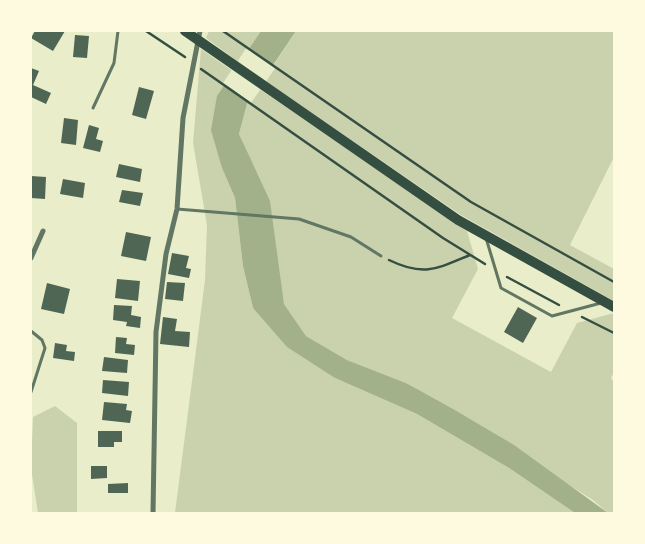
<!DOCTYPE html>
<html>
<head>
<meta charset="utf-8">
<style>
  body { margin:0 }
  #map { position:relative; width:645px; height:544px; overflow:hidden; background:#e9edc9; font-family:"DM Sans",sans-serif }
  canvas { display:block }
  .frame { position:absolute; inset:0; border:32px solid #fefae0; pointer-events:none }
</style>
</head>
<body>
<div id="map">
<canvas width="645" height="544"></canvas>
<div class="frame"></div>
</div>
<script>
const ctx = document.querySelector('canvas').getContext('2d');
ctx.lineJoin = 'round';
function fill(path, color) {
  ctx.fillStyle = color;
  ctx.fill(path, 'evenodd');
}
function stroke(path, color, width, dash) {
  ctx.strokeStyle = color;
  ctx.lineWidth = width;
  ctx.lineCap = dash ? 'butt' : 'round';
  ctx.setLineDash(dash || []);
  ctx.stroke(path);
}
fill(new Path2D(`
  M209 31H261L240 63 206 38Z
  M296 31H614V157L570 245 614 269V301L461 215 264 80Z
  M201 49 234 72 222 168 235 198 243 266 253 308 335 378 417 414 509 468 575 513H175L205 280 207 225 193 143Z
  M258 88 467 231 478 269 452 318 551 372 577 323 614 313V372L611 378 614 382V513H608L593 500 406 383 347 360 306 336 284 304 276 259 253 168 239 134 247 104Z
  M55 406 77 423V513H38L31 468 33 417Z`), '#cad2ad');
fill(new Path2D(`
  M261 31H296L247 104 239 134 270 201 284 304 306 336 347 360 406 383 453 409 514 445 608 513H575L509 468 417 414 335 378 287 347 253 308 243 266 235 198 222 168 211 130 217 96Z`), '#a3b18a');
fill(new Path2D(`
  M247 47 276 67 251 103 223 83Z`), '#e9edc9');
fill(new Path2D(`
  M35 31H65L53 51 31 38Z
  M75 35 89 36 87 58 73 57Z
  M31 68 39 71 33 85 51 93 46 104 31 97Z
  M139 87 154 91 146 119 132 115Z
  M64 118 78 120 76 145 61 143Z
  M89 125 99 128 96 139 103 141 100 152 83 148Z
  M119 164 142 169 140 182 116 177Z
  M31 176 46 177 45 199 31 198Z
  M63 179 85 183 83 198 60 194Z
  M122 190 143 193 140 206 119 202Z
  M126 232 151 237 146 261 121 256Z
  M172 253 189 256 186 268 191 269 189 278 168 274Z
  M117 279 140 281 138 301 115 298Z
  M167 282 185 283 183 301 165 299Z
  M47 283 70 289 64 314 41 309Z
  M114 305 132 306 131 315 141 317 140 328 126 326 127 322 113 320Z
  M518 307 537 318 523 343 504 332Z
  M163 317 177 319 175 331 190 332 189 347 160 344Z
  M116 337 127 338 126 344 135 345 134 355 115 353Z
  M55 343 67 345 66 351 75 352 74 361 53 358Z
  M104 357 128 360 127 373 102 371Z
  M103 380 129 382 128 396 102 393Z
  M104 402 127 404 126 410 132 411 130 423 102 420Z
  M98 431H122V442H114V447H98Z
  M91 466H107V478L91 479Z
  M128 483V493H108V484Z`), '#4f6655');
stroke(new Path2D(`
  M146 31 185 57
  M223 31 471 202 614 282
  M201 69 443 238 485 264
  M389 260C424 277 436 269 470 255
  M507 277 559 305
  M582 317 614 333`), '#344e41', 2.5);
stroke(new Path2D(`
  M93 108 114 63 118 31
  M177 209 299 219 351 237 381 256
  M486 238 501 288 552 316 601 303
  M31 331 42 340 45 348 31 392`), '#617663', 3);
stroke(new Path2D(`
  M31 258 43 231
  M153 513 156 332 166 254 177 209 183 118 200 31`), '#617663', 5);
stroke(new Path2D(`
  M185 31 458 220 614 307`), '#344e41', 10);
</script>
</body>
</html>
